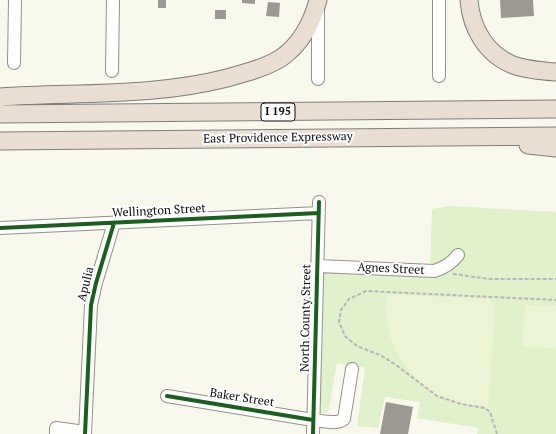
<!DOCTYPE html>
<html>
<head>
<meta charset="utf-8">
<style>
  body { margin:0 }
  canvas { display:block; background:#f9f8ed }
</style>
</head>
<body>
<canvas width="556" height="434"></canvas>
<script>
const ctx = document.querySelector('canvas').getContext('2d');
ctx.lineJoin = 'round';
function fill(path, color) {
  ctx.fillStyle = color;
  ctx.fill(path, 'evenodd');
}
function stroke(path, color, width, dash) {
  ctx.strokeStyle = color;
  ctx.lineWidth = width;
  ctx.lineCap = dash ? 'butt' : 'round';
  ctx.setLineDash(dash || []);
  ctx.stroke(path);
}
function drawText(font, color, halo, rows, align = 'center') {
  ctx.font = font + ' "PT Serif",serif';
  ctx.lineWidth = 4;
  ctx.setLineDash([]);
  ctx.textBaseline = 'middle';
  ctx.strokeStyle = halo;
  ctx.fillStyle = color;
  for (const [text, x, y, turn = 0] of rows) {
    ctx.save();
    ctx.translate(x, y);
    ctx.rotate((+turn || 0) * Math.PI / 180);
    ctx.textAlign = isNaN(turn) ? turn : align;
    if (halo) ctx.strokeText(text, 0, 0);
    ctx.fillText(text, 0, 0);
    ctx.restore();
  }
}
fill(new Path2D(`
  M449 206 556 212V434H477L478 428 417 418 420 402 385 397 378 428 357 426 365 368 337 363 328 413H314L318 265 430 271 432 209Z`), '#e1f1cb');
fill(new Path2D(`
  M387 294 488 299 495 306 488 408C469 405 451 401 434 394 429 391 425 386 420 382 394 358 383 330 387 294Z
  M525 305 556 306V349L522 347Z`), '#ebf5d5');
fill(new Path2D(`
  M158 0H166V8H158Z
  M242 0H255V4L242 3Z
  M500 0H533L534 16 501 18Z
  M268 2 280 3 279 17 266 16Z
  M215 10H226V19H215Z
  M386 402 413 407 408 434H380Z`), '#9c9993');
const minor = new Path2D(`
  M318 9V79
  M14 63 15 0
  M112 71 113 0
  M439 76V0
  M0 228 319 213
  M318 266 434 271C444 268 452 263 458 255
  M167 396 313 420C323 421 337 425 344 419L352 369
  M56 434V428L85 432
  M85 434 91 305 96 283 114 223
  M313 434 319 202`);
const highway = new Path2D(`
  M469 0C471 28 486 54 513 65 527 70 542 71 556 72
  M0 97C76 92 153 97 227 78 245 73 265 68 281 58 301 44 312 23 318 0
  M0 114 556 109
  M0 141 556 136
  M528 145 556 148`);
stroke(minor, '#92918c', 14);
stroke(highway, '#7f7e7a', 19);
stroke(new Path2D(`
  M453 274 490 279H556
  M497 434 490 412 485 408 461 404 437 396 396 365 382 356 357 346 345 336 339 322 341 310 349 299 366 291 556 300`), '#b7b7b5', 2, [4, 2]);
stroke(minor, '#fefefc', 12);
stroke(highway, '#eaded2', 17);
stroke(new Path2D(`
  M0 228 319 213
  M167 396 313 420
  M85 434 91 305 96 283 114 223
  M313 434 319 202`), '#1b5e20', 4);
for (const [x, y, w] of [
  [278,112,34]
]) {
  const box = new Path2D();
  box.roundRect(x - w / 2, y - 9, w, 18, 3);
  ctx.fillStyle = '#fff';
  ctx.fill(box);
  stroke(box, '#0a0a0a', 1);
}
drawText('bold 11px', '#0a0a0a', null, [
  ["I 195",278,112]
]);
drawText('12px', '#0a0a0a', '#fff', [
  ["East Providence Expressway",278,138,-1],
  ["Wellington Street",159,211,-3],
  ["Agnes Street",391,269,3],
  ["Apulia",86,284,-76],
  ["North County Street",306,318,-89],
  ["Baker Street",242,398,9]
]);
</script>
</body>
</html>
